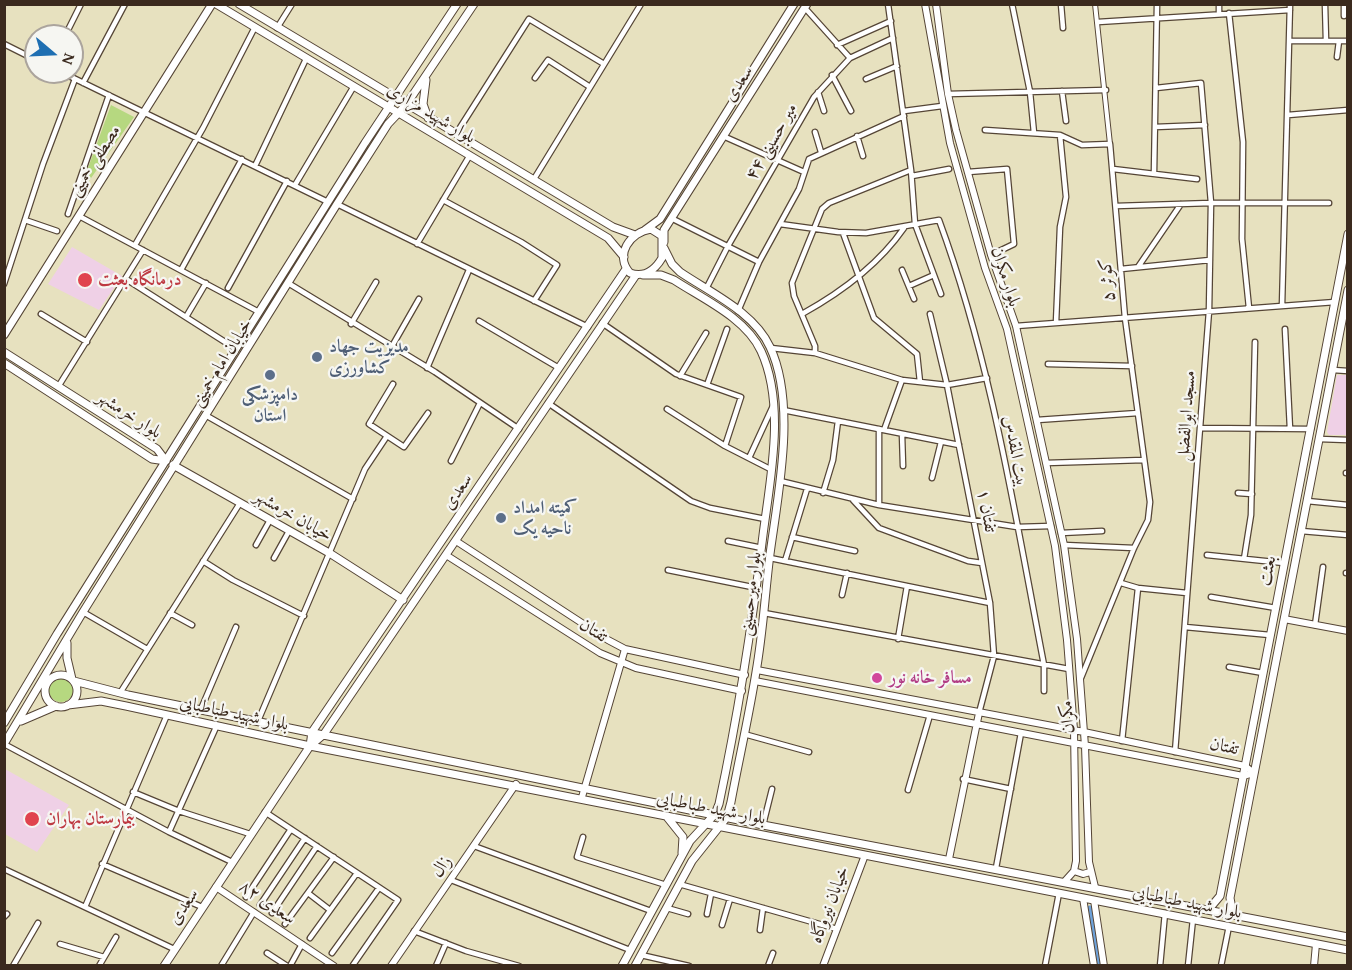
<!DOCTYPE html>
<html>
<head>
<meta charset="utf-8">
<style>
  body { margin:0 }
  #map { position:relative; width:1352px; height:970px; overflow:hidden; background:#e7e1bf; font-family:"Gentium Book Plus",serif }
  canvas { display:block }
  .frame { position:absolute; inset:0; border:6px solid #3b2a1e; pointer-events:none }
  .north { position:absolute; left:24px; top:24px; width:60px; height:60px; box-sizing:border-box; background:#f6f6f2; border:2px solid #aba49d; border-radius:50%; rotate:109deg; font-size:16px; font-weight:700; line-height:24px; text-align:center; color:#3b2a1e }
  .north::after { content:''; display:block; margin:auto; width:21px; height:27px; background:#1f6fb2; clip-path:polygon(50% 0,100% 100%,50% 72%,0 100%) }
</style>
</head>
<body>
<div id="map">
<canvas width="1352" height="970"></canvas>
<div class="frame"></div>
<div class="north">N</div>
</div>
<script>
const ctx = document.querySelector('canvas').getContext('2d');
ctx.lineJoin = 'round';
function fill(path, color) {
  ctx.fillStyle = color;
  ctx.fill(path, 'evenodd');
}
function stroke(path, color, width, dash) {
  ctx.strokeStyle = color;
  ctx.lineWidth = width;
  ctx.lineCap = dash ? 'butt' : 'round';
  ctx.setLineDash(dash || []);
  ctx.stroke(path);
}
function drawText(font, color, halo, rows, align = 'center') {
  ctx.font = font + ' "Gentium Book Plus",Amiri,serif';
  ctx.lineWidth = 4.5;
  ctx.setLineDash([]);
  ctx.textBaseline = 'middle';
  ctx.strokeStyle = halo;
  ctx.fillStyle = color;
  for (const [text, x, y, turn = 0] of rows) {
    ctx.save();
    ctx.translate(x, y);
    ctx.rotate((+turn || 0) * Math.PI / 180);
    ctx.textAlign = isNaN(turn) ? turn : align;
    if (halo) ctx.strokeText(text, 0, 0);
    ctx.fillText(text, 0, 0);
    ctx.restore();
  }
}
fill(new Path2D(`
  M72 247 122 276 99 310 48 284Z
  M1337 375H1347V435H1329L1327 432Z
  M5 769 69 805 37 852 5 834Z`), '#efd0e6');
fill(new Path2D(`
  M111 105 134 117 77 198Z
  M49 690a12 12 0 1 1 24 0a12 12 0 1 1-24 0Z`), '#b6d880');
stroke(new Path2D(`
  M1090 909 1098 966`), '#6ea2da', 7);
const pedestrian = new Path2D(`
  M1095 4 1110 144`);
const minor = new Path2D(`
  M888 4 911 170 915 224 941 294
  M1012 4 1030 92 1034 133
  M1061 4 1063 28
  M1325 4 1326 41
  M1344 4V16
  M805 8 850 58
  M1229 13 1243 142 1242 239 1249 308
  M1219 14V4
  M1098 22 1290 10
  M277 28 292 4
  M65 36 81 4
  M1291 41H1348
  M4 44 36 60
  M837 45 891 21
  M1337 57 1339 41
  M61 72 328 202
  M832 75 851 111
  M535 78 548 60 590 87
  M866 79 897 66
  M83 83 125 4
  M1156 88 1201 83 1211 203 1209 311 1175 752
  M1062 91 1066 121
  M818 92 824 111
  M948 94 1106 90
  M904 111 942 106
  M1288 115 1348 110
  M1155 127 1205 125
  M985 130 1060 135 1082 145 1110 144 1125 318 1150 502 1148 520 1134 548 1081 678
  M815 132 821 152
  M456 134 529 19 604 64
  M723 136 804 172
  M857 136 863 156
  M255 166 306 59
  M1113 169 1197 179
  M968 172 1007 169 1014 244 991 255
  M1154 173 1157 4
  M912 176 949 169
  M534 179 641 4
  M295 185 354 86
  M443 200 521 242 557 265 534 301
  M337 204 588 327
  M1116 206 1211 203H1329
  M68 214 109 95
  M79 216 259 312
  M671 218 759 262
  M25 220 57 231
  M780 224 838 232 866 233 939 220C992 364 1015 515 1044 665V691
  M843 233 874 318 917 354 920 382
  M417 244 470 155
  M135 245 203 128 255 27
  M1138 267 1181 204
  M1121 269 1210 260
  M181 270 242 159
  M902 270 914 299
  M126 279 236 349
  M288 283 435 372 519 429
  M4 284 43 164 75 79
  M909 286 934 275
  M228 288 287 181
  M706 289 728 246 814 97 850 58 893 38
  M1282 306 1290 4
  M738 311 759 262 799 189 809 159 904 116
  M41 314 87 342
  M802 314C840 293 879 264 904 228
  M930 314 947 385 990 603 994 656 979 713
  M186 317 206 283
  M479 321 559 368
  M602 323 676 374 741 397 725 446
  M1056 323 1060 227 1066 197 1060 135
  M351 324 376 282
  M1016 326 1335 302
  M1285 329 1290 429
  M391 348 419 299
  M771 348 815 353 902 380 947 385 987 378
  M815 353V346L794 296 792 283 822 209 829 203 911 170
  M1048 364 1132 366
  M427 368 469 270
  M1333 370 1348 371
  M680 376 706 333
  M393 384 369 424 404 447 428 413
  M707 385 727 329
  M58 387 143 250
  M548 403 691 501 710 508 765 519
  M667 409 725 446 772 470
  M783 410 959 445
  M207 416 353 499
  M1037 420 1138 413
  M1200 428 1311 429
  M879 429V505
  M884 430 902 380
  M902 434 903 466
  M1319 439 1348 440
  M749 458 773 406
  M451 461 480 403
  M1046 463 1144 460
  M1346 473H1348
  M932 478 941 442
  M780 481 879 505 1017 527 1051 526
  M823 493 833 460 838 421
  M1238 493 1252 494
  M853 500 879 528 968 561 982 563
  M1307 501 1348 505
  M1301 531 1348 535
  M1061 533 1102 531
  M792 537 855 551
  M728 541 762 548
  M256 545 270 520
  M1064 545 1134 548
  M1207 555 1284 563
  M274 558 289 531
  M770 558 990 603
  M1244 559 1251 515 1255 342
  M203 561 233 580 304 616
  M785 561 807 489
  M668 570 757 588
  M1346 573H1348
  M1121 583 1138 588 1187 593
  M842 595 847 573
  M1211 597 1276 608
  M83 612 147 649
  M170 613 192 625
  M764 613 1069 669
  M1315 625 1323 567
  M1185 627 1270 635
  M898 639 907 586
  M1229 667 1263 673
  M120 693 240 503
  M201 709 236 627
  M258 721 365 469 387 436
  M744 734 809 752
  M1122 741 1138 588
  M4 744 169 832 232 862
  M963 779 1011 789
  M908 790 930 715
  M133 792 179 811 250 834
  M265 812 398 900 353 965
  M763 825 772 789
  M169 832 217 725
  M583 837 577 857 666 885
  M474 846 651 911
  M102 864 202 907
  M996 868 1021 733
  M4 869 174 949
  M451 880 630 950
  M679 884 837 929
  M308 893 330 910
  M246 897 291 829
  M260 905 305 838
  M85 907 167 715
  M667 908 688 914
  M272 913 317 846
  M707 914 711 894
  M4 917 7 914
  M285 924 334 857
  M722 925 730 899
  M760 930 763 908
  M414 931 466 951 519 966
  M310 938 357 873
  M60 944 104 957
  M267 953 287 966
  M332 953 379 888
  M641 955 689 966
  M13 966 38 923
  M99 966 116 937
  M221 966 254 912
  M290 966 302 944
  M436 966 446 943
  M768 966 773 953
  M1045 966 1059 893
  M1160 966 1165 913
  M1188 966 1193 919
  M1221 966 1229 926`);
const tertiary = new Path2D(`
  M925 4 950 143 985 268 1007 329 1055 546 1067 640 1074 730 1076 861 1074 871 1065 881
  M936 4 948 94 956 130 991 255 1016 326 1064 545 1077 639 1085 746 1089 862 1095 887
  M456 541 608 640 625 649 745 675
  M446 555 600 653 636 668 742 691
  M1284 619 1348 631
  M757 670 1084 732 1245 766 1254 773
  M755 681 1243 776 1254 773
  M582 797 625 649
  M949 859 979 713
  M1074 871 1083 874 1090 872
  M216 887 334 966
  M1083 898 1094 966
  M1094 900 1104 966
  M391 966 516 784
  M823 966 865 855
  M1314 966 1316 944`);
const secondary = new Path2D(`
  M216 4 608 238 624 257
  M239 4 613 227 635 235
  M426 80 423 104 428 118
  M651 229 662 236V258C655 270 644 278 630 273 614 255 630 232 651 229Z
  M645 230 660 219 794 4
  M664 242V230L807 4
  M4 335 212 4
  M4 352 157 449 166 461 152 459 4 363
  M173 465 331 554 403 600
  M67 643V658L72 679
  M45 691a16 16 0 1 1 32 0a16 16 0 1 1-32 0Z
  M74 681 128 695 763 825 1348 937
  M68 705 101 701 126 706 310 746 1348 950
  M21 721 56 706
  M4 723 57 634 365 143 457 4
  M4 744 83 612 337 204 388 124 406 105 474 4
  M310 746 312 732 626 269
  M667 817 683 837 682 853
  M1209 909 1220 896 1348 234
  M1233 914 1230 898 1348 290
  M164 966 310 746 324 734 636 275
  M622 966 690 841 715 814 719 804C738 715 752 626 763 535 770 480 786 405 761 351 746 318 703 299 674 280L661 275H643
  M635 966 692 861 727 817 731 802C739 759 749 716 756 672 763 633 765 594 770 554 778 494 797 404 770 347 754 312 711 293 680 272L672 264 664 248`);
stroke(pedestrian, '#554536', 6);
stroke(minor, '#554536', 7);
stroke(tertiary, '#554536', 8);
stroke(secondary, '#554536', 9);
stroke(pedestrian, '#fff', 4);
stroke(minor, '#fff', 4.5);
stroke(tertiary, '#fff', 6);
stroke(secondary, '#fff', 7);
for (const [x, y, r, color] of [
  [85,280,8,"#e0444e"],
  [317,357,6,"#5c6f8a"],
  [270,375,6,"#5c6f8a"],
  [501,518,6,"#5c6f8a"],
  [877,678,6,"#d1479c"],
  [32,819,8,"#e0444e"]
]) {
  const dot = new Path2D();
  dot.arc(x, y, r, 0, 2 * Math.PI);
  ctx.fillStyle = color;
  ctx.fill(dot);
  stroke(dot, '#f6f6f2', 2);
}
drawText('18px', '#3b2a1e', '#f6f6f2', [
  ["سعدی",739,84,-57],
  ["بلوار شهید مزاری",431,114,31],
  ["میر حسینی ۴۴",772,142,-60],
  ["مصطفی خمینی",95,161,-57],
  ["بلوار مکران",1005,277,72],
  ["کوثر ۵",1108,280,-95],
  ["خیابان امام خمینی",222,363,-58],
  ["بلوار خرمشهر",129,415,33],
  ["مسجد ابوالفضل",1187,416,-86],
  ["بیت المقدس",1015,451,79],
  ["سعدی",458,492,-56],
  ["تفتان ۱",986,511,79],
  ["خیابان خرمشهر",293,516,30],
  ["بعثت",1268,571,-79],
  ["بلوار میرحسینی",751,594,-83],
  ["تفتان",593,631,32],
  ["بلوار شهید طباطبایی",234,714,12],
  ["مکران",1068,717,-94],
  ["تفتان",1224,747,12],
  ["بلوار شهید طباطبایی",711,809,11],
  ["زال",442,867,-55],
  ["سعدی ۸۲",267,903,34],
  ["بلوار شهید طباطبایی",1187,903,11],
  ["خیابان نیروگاه",830,905,-69],
  ["سعدی",184,907,-56]
]);
drawText('bold 18px', '#be3a42', '#f6f6f2', [
  ["درمانگاه بعثت",98,280],
  ["بیمارستان بهاران",46,819]
], 'left');
drawText('bold 18px', '#4e5e75', '#f6f6f2', [
  ["مدیزیت جهاد",329,347],
  ["کشاورزی",329,368],
  ["دامپزشکی",270,395,"center"],
  ["استان",270,416,"center"],
  ["کمیته امداد",513,508],
  ["ناحیه یک",513,529]
], 'left');
drawText('bold 18px', '#b23c85', '#f6f6f2', [
  ["مسافر خانه نور",889,678]
], 'left');
</script>
</body>
</html>
